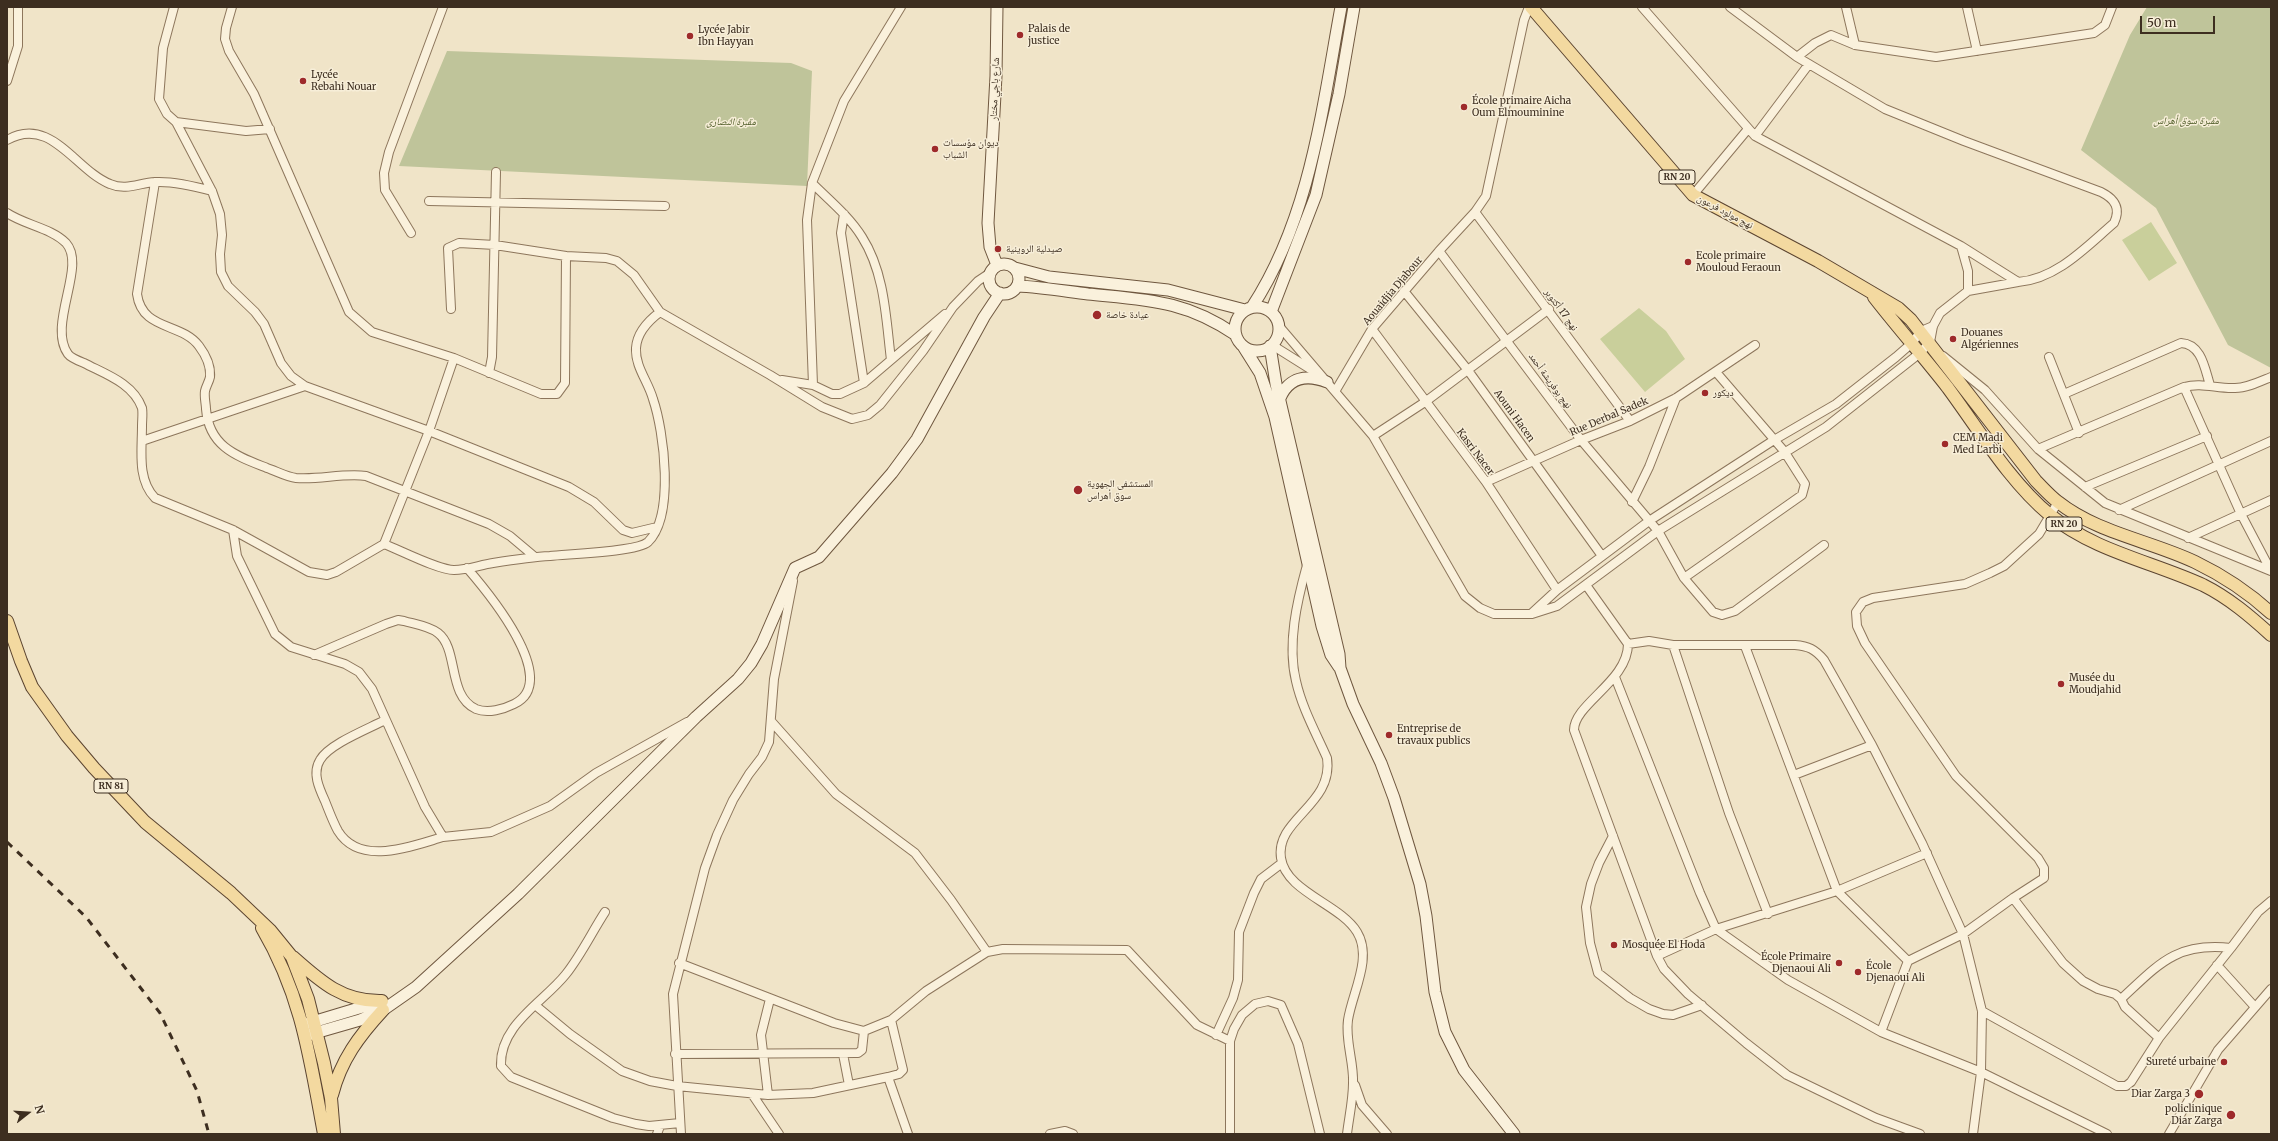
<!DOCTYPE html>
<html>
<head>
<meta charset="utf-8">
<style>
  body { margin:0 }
  #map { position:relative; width:2278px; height:1141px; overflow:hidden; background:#f0e4c8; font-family:Merriweather,serif }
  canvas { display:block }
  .frame { position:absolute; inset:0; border:8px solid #3d2e20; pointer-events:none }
  .north { position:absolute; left:8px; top:1093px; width:40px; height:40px; -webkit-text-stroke:3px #f7eed8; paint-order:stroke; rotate:73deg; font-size:11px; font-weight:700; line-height:16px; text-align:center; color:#3d2e20 }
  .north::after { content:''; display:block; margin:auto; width:14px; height:18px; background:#3d2e20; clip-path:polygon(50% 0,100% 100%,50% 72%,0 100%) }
  .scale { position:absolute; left:2140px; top:16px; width:75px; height:18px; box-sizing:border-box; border:2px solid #3d2e20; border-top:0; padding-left:5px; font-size:12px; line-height:14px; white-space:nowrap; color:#3d2e20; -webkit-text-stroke:3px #f7eed8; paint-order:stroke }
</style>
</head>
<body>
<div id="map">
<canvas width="2278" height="1141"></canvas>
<div class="frame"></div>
<div class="north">N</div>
<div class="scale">50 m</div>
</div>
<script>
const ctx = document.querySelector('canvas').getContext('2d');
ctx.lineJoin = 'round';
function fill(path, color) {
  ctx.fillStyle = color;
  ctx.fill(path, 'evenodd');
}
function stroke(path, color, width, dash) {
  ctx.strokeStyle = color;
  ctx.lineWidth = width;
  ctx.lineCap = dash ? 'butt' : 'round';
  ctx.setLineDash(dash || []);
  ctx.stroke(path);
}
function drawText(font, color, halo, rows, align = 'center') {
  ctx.font = font + ' Merriweather,"Noto Naskh Arabic",serif';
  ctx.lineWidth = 3;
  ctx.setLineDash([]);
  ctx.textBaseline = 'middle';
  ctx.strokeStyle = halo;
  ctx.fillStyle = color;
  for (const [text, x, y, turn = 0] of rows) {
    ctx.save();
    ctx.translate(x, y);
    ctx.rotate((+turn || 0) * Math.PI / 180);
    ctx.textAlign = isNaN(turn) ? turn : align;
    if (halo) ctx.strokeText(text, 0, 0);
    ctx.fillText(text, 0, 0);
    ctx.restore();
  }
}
fill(new Path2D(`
  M2151 222 2177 263 2149 281 2122 240Z
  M1639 308 1666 331 1685 359 1645 392 1600 339Z`), '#c9cf9b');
fill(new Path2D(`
  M2147 7H2271V368L2228 345 2156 208 2081 150 2130 35Z
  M447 51 791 63 812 71 807 186 399 166Z`), '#bfc49a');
const street = new Path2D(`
  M174 7 163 48 159 99 167 114 176 122 212 191 220 214 222 235 220 254 221 272 228 286 255 312 264 324 281 363 291 376 305 386 429 431 569 487 594 502 623 530 632 533 657 527
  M232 7 226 28 225 39 229 51 254 94 349 312 372 332 454 358 541 394H557L565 383 566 256 606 258 617 261 634 275 660 312 770 375 822 407 852 419 868 415 880 405 923 351 953 307 978 281 990 273
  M1730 7 1797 57 1815 43 1831 35 1855 45 1936 57 2094 33 2105 25 2112 7
  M1846 7 1855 45
  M1967 7 1977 51
  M1797 57 1885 109 1964 141 2101 192C2115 199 2121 208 2114 223 2087 246 2057 279 2018 282
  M7 81 18 46V7
  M176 122 246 131 270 129
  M1755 136 1809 64
  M7 140C51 115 75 170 110 184 126 191 139 183 155 182 173 181 194 186 212 191
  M155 182 137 294C142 331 181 322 199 346 205 354 211 366 210 377 209 382 206 386 205 391 204 397 206 404 206 409 209 447 237 456 267 468 276 471 287 477 296 478 319 480 343 473 366 476L489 524 510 536 535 557
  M812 183C829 200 849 216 862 237 885 273 886 319 891 360L945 314
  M1693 195 1748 129
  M429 201 665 206
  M1475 212 1630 421
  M7 213C25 225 51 228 66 243 87 266 47 325 68 354 71 358 79 361 84 363 105 374 133 383 142 408 143 413 142 420 142 426 142 450 137 480 155 498L233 530 309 572 327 575 336 572 384 544C400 550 438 570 454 570 467 570 480 565 493 563 512 560 531 557 550 556 567 554 637 552 648 542 675 516 664 431 653 399 648 381 635 367 636 348 637 332 648 321 660 312
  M844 214 841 233 864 383
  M411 233 385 190 384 173 389 152 443 7
  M1961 246 2018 282 1968 291
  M1439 251 1581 440 1658 531 1684 578 1802 495 1805 484 1784 451 1716 372
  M1404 291 1467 369 1602 556
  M451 309 448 248 459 243 495 245 566 256
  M1279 326 1373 436 1465 596 1480 608 1494 614H1532L1557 606 1658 531 1826 427 1920 353 1930 342 1933 326 1940 313 1968 291V271L1961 246 1755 136 1642 7
  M1372 329 1486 482 1557 590
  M1272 345 1315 372
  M1943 356 1985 390 2038 449 2105 503 2271 571
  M2049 357 2079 433
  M489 373 492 357 496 172
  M782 380 813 385 832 394H840L864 383 891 360
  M813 385 807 220 812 183 844 101 901 7
  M2184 387 2241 514 2271 571
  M1336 390 1372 329 1439 251 1475 212 1486 196 1524 20 1529 7
  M2064 394 2181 343C2202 344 2205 370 2210 385
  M1373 436 1425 402 1549 309
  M142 441 305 386
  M2038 449 2184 387C2202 382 2217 389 2235 388 2247 388 2259 382 2271 377
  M1486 482 1581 440 1630 421 1676 398 1755 345
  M2085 487 2207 436
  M1632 502 1649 467 1676 398
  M2119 510 2271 441
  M233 530 237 556 275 634 291 647 345 664 359 672 372 689 425 807 443 837 491 832 550 806 596 773 687 722
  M2188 538 2271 500
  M384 544 429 431 454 358
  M1307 565C1297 601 1287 644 1296 681 1302 708 1316 733 1327 758 1334 805 1275 819 1281 858 1286 892 1340 904 1357 932 1373 958 1352 993 1348 1020 1345 1041 1354 1062 1353 1083 1353 1100 1349 1117 1347 1134
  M1684 578 1713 612 1722 615 1735 611 1824 545
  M1586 585 1628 644 1649 641 1673 645H1795C1808 646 1815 649 1824 660L1872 745 1922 843 1963 934 1982 1011 1981 1072 1973 1134
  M1532 613 1557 590 1649 521 1774 440 1836 404 1896 357 1912 343 1921 331 1933 326
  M1628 644C1628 681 1574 704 1574 730L1657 956 1664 969 1688 994 1746 1043 1787 1075 1876 1118 1920 1134
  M1673 645 1729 813 1768 914
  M1745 646 1837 891 1908 961 1963 934 2013 898 2044 878V868L2038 858 1956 776 1865 643 1857 626 1856 612 1863 602 1873 598 1965 584 1990 573 2004 566 2039 534 2058 502
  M314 655 386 624 398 620 404 621C414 624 429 626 438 633 459 649 447 696 476 709 488 714 504 709 514 704 563 681 486 590 467 568
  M1615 677 1700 893 1716 929 1788 980 1881 1032 1981 1072 2107 1134
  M385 720C368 729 329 744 320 760 312 773 319 788 325 801 329 811 333 822 338 831 360 867 412 846 443 837
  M771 721 836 794 915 853 951 900 987 952 926 991 891 1020
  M1794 775 1872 745
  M1613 836 1599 863 1591 884 1586 907 1590 943 1598 973 1630 998 1649 1009 1663 1014 1673 1015 1702 1005
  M2013 898 2063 963 2083 981 2098 989 2115 994 2121 999 2125 1007 2159 1038
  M605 912C592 932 581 955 566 974 544 1002 499 1025 501 1066L511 1077 613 1118 636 1124 649 1126 680 1123
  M2231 948 2258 912 2271 901
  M987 952 1003 949 1127 950 1197 1025 1230 1041
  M1657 956 1716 929 1837 891 1927 853
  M2217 965 2255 1007
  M535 1005 570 1034 622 1071 650 1081 677 1086 768 1095 813 1093 888 1077 899 1074 903 1070 891 1020 864 1031 834 1023 679 963
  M1982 1011 2117 1086H2126L2131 1082 2159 1038 2231 948C2176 942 2159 964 2121 999
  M1881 1032 1908 961
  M1216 1035 1233 998 1238 980 1239 932 1254 893 1261 879 1282 863
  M675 1054 858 1053 862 1050 864 1031
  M843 1054 849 1085
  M888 1077 908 1134
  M1355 1085 1362 1105 1387 1134
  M752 1094 779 1134
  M768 1095 761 1035 770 999
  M657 1134 660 1126
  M681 1134 673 994 705 868 717 835 733 800 749 774 762 757 769 742 774 679 793 581
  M1050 1134 1065 1131 1073 1134
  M1230 1134V1041L1234 1029 1242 1015 1255 1004 1268 1001 1281 1005 1298 1044 1320 1134
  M2169 1134 2218 1050 2271 989`);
const secondary = new Path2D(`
  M997 7 996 76 988 223 990 247 997 265
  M989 279a15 15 0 1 1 30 0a15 15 0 1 1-30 0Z
  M1015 268 1049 277 1168 290 1245 310
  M1017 286C1041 287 1064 291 1088 294 1147 300 1185 300 1236 335
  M1252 307C1310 218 1322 110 1341 7
  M1235 329a22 22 0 1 1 44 0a22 22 0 1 1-44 0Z
  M1271 312 1316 195 1339 94 1354 7
  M1243 346 1260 373 1275 417 1322 626 1331 655 1339 667
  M1270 346 1276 384 1339 654 1340 668 1353 704 1381 763 1394 798 1420 884 1426 916 1435 992 1445 1032 1464 1070 1514 1134
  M1280 398C1289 377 1307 374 1327 382
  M306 1024 379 1002
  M308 1035 360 1020 383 1010 416 987 518 894 696 717 738 679 751 663 762 644 795 568 819 557 892 473 917 439 984 317 1000 293`);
const primary = new Path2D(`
  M1531 7 1693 195 1818 261 1898 308 1911 320 2036 481C2043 488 2050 496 2058 502 2097 533 2151 541 2195 562 2222 575 2249 593 2271 613
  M1874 297C1898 328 1924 357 1948 388 1979 430 2010 482 2050 515 2094 551 2153 562 2203 585 2229 598 2250 616 2271 635
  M7 621 21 661 32 687 67 736 94 768 145 822 231 893 270 930 292 957 308 999 324 1063 331 1098 334 1134
  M262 928C302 996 310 1059 324 1134
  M293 957C321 982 343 1002 382 1001
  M332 1095C341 1060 359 1036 383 1010`);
stroke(street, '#8d765c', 10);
stroke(secondary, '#6f573f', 13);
stroke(primary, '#5b4430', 14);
stroke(street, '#faf1dc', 8);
stroke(secondary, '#faf1dc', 11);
stroke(primary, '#f3d9a0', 12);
stroke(new Path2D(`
  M7 842 86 917 160 1013 197 1091 209 1134`), '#3d2e20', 3, [7, 7]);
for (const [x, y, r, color] of [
  [1020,35,4,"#9e2a2b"],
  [690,36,4,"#9e2a2b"],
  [303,81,4,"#9e2a2b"],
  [1464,107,4,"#9e2a2b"],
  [935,149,4,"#9e2a2b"],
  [998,249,4,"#9e2a2b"],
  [1688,262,4,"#9e2a2b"],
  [1097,315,5,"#9e2a2b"],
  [1953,339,4,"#9e2a2b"],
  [1705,393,4,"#9e2a2b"],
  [1945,444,4,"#9e2a2b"],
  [1078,490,5,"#9e2a2b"],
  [2061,684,4,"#9e2a2b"],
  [1389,735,4,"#9e2a2b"],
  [1614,945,4,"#9e2a2b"],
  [1839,963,4,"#9e2a2b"],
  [1858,972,4,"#9e2a2b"],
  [2224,1062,4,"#9e2a2b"],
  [2199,1094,5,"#9e2a2b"],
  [2231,1115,5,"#9e2a2b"]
]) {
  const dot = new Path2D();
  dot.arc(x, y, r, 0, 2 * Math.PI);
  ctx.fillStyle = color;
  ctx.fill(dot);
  stroke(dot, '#f7eed8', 1.5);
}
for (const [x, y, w] of [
  [1677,177,36],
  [2064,524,36],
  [111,786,34]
]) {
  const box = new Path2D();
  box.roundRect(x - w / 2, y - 7, w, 14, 3);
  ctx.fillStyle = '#f7eed8';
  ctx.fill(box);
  stroke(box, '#3d2e20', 1);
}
drawText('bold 9px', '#3d2e20', null, [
  ["RN 20",1677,177],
  ["RN 20",2064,524],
  ["RN 81",111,786]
]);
drawText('10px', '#3d2e20', '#f7eed8', [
  ["Palais de",1028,29],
  ["justice",1028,41],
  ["Lycée Jabir",698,30],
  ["Ibn Hayyan",698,42],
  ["Lycée",311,75],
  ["Rebahi Nouar",311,87],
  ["École primaire Aicha",1472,101],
  ["Oum Elmouminine",1472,113],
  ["ديوان مؤسسات",943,143],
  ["الشباب",943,155],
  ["صيدلية الروينية",1006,249],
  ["Ecole primaire",1696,256],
  ["Mouloud Feraoun",1696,268],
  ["عيادة خاصة",1106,315],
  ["Douanes",1961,333],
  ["Algériennes",1961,345],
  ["ديكور",1713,393],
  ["CEM Madi",1953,438],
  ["Med Larbi",1953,450],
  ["المستشفى الجهوية",1087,484],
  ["سوق أهراس",1087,496],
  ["Musée du",2069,678],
  ["Moudjahid",2069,690],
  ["Entreprise de",1397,729],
  ["travaux publics",1397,741],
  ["Mosquée El Hoda",1622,945],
  ["École Primaire",1831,957,"right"],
  ["Djenaoui Ali",1831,969,"right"],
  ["École",1866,966],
  ["Djenaoui Ali",1866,978],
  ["Sureté urbaine",2216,1062,"right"],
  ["Diar Zarga 3",2190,1094,"right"],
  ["policlinique",2222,1109,"right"],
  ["Diar Zarga",2222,1121,"right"]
], 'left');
drawText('10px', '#3d2e20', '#f7eed8', [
  ["شارع باجي مختار",995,89,-88],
  ["نهج مولود فرعون",1725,212,28],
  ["Aouaidjia Djabour",1393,291,-50],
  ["نهج 17 أكتوبر",1561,310,54],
  ["نهج بوفريشة أحمد",1550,381,54],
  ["Aouni Hacen",1514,416,54],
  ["Rue Derbal Sadek",1609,417,-23],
  ["Kasri Nacer",1475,452,53]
]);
drawText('italic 10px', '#4d5a26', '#f7eed8', [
  ["مقبرة سوق أهراس",2186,121],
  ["مقبرة النصارى",731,122]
]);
</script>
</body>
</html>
